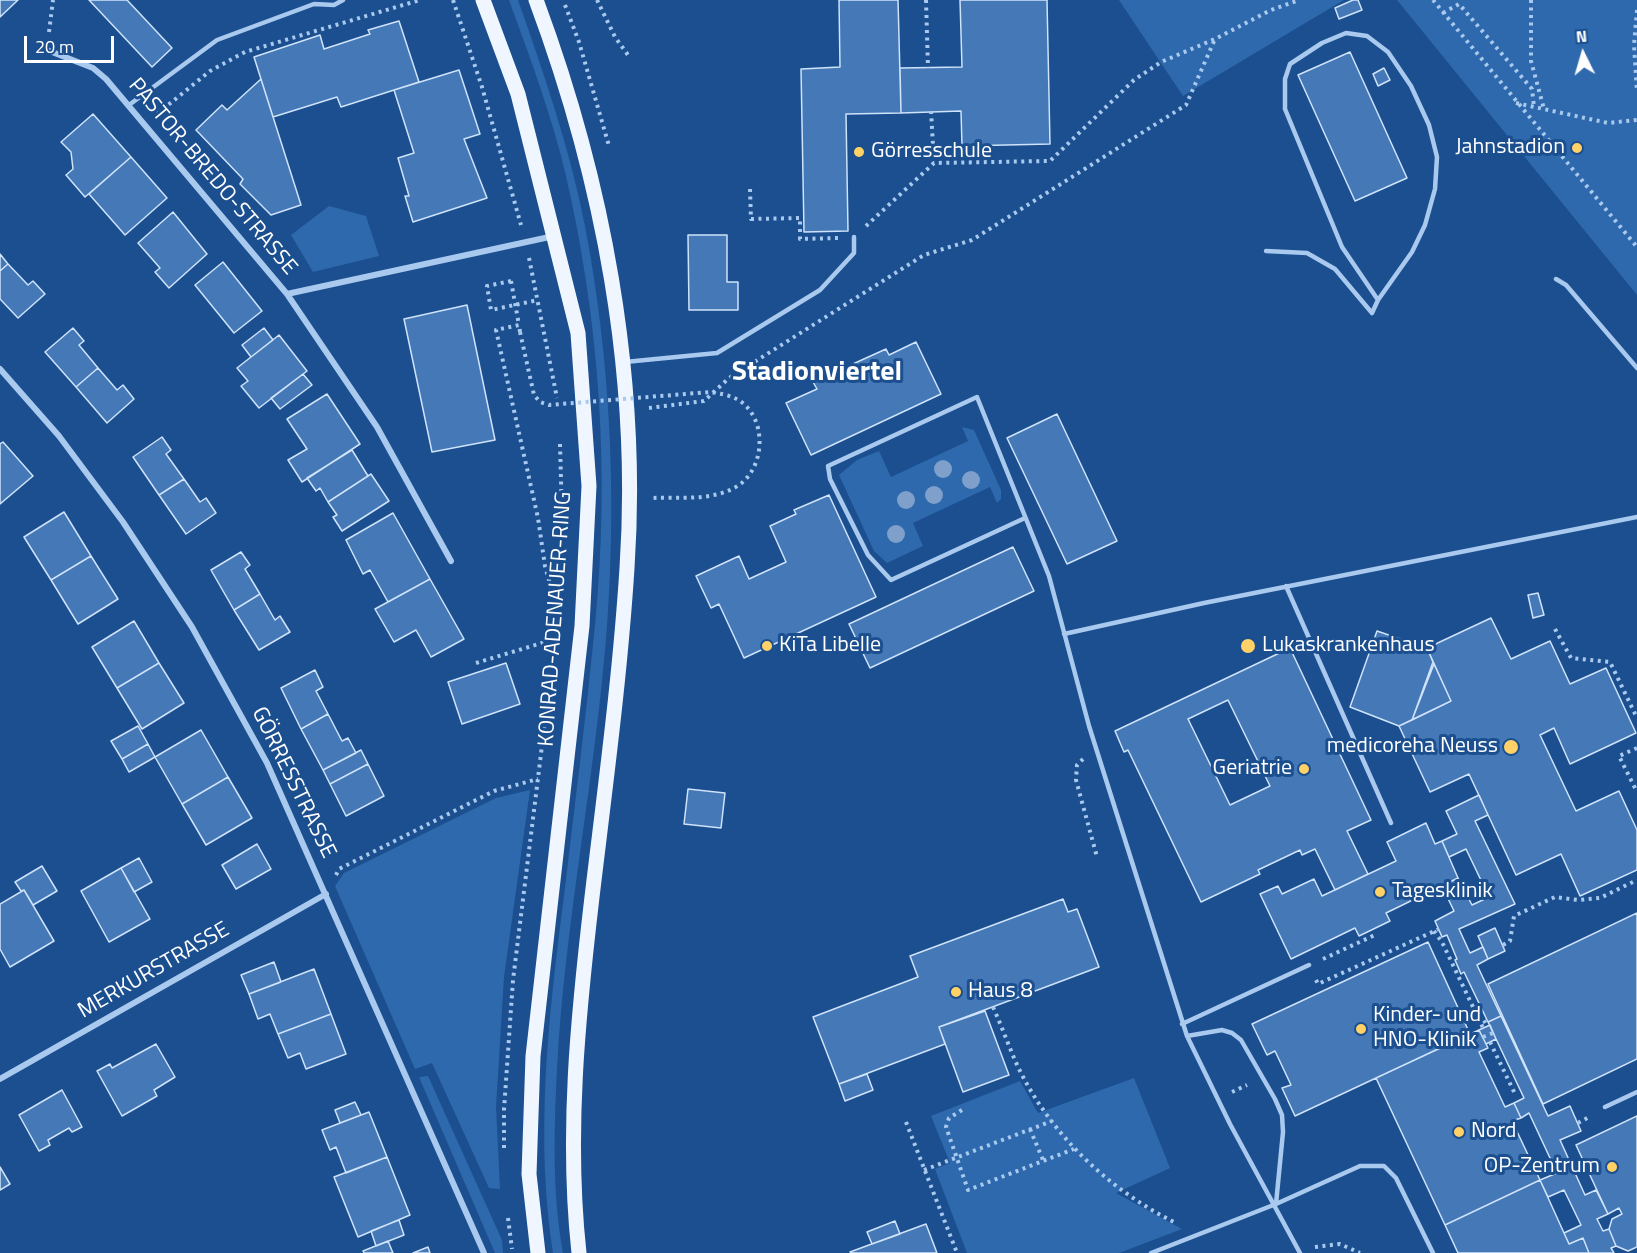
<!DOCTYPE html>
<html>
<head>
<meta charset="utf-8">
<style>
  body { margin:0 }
  #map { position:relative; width:1637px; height:1253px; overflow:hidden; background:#1b4f8f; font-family:"Titillium Web",sans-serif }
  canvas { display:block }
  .north { position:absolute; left:1553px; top:24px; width:60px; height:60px; -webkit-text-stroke:4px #1b4f8f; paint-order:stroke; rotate:355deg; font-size:16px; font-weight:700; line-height:24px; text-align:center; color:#fff }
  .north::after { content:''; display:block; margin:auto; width:21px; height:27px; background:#fff; clip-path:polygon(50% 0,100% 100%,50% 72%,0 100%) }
  .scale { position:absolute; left:24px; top:36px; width:90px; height:27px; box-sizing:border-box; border:3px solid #fff; border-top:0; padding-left:8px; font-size:18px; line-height:21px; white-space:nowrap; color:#fff; -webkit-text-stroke:4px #1b4f8f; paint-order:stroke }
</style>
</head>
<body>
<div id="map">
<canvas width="1637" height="1253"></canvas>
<div class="north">N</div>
<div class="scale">20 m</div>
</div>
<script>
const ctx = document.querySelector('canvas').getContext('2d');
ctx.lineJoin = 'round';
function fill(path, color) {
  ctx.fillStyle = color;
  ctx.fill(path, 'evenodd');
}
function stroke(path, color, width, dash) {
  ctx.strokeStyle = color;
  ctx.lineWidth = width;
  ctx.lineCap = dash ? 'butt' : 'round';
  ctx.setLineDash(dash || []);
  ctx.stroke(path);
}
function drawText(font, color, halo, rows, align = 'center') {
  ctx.font = font + ' "Titillium Web",sans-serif';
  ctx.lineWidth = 6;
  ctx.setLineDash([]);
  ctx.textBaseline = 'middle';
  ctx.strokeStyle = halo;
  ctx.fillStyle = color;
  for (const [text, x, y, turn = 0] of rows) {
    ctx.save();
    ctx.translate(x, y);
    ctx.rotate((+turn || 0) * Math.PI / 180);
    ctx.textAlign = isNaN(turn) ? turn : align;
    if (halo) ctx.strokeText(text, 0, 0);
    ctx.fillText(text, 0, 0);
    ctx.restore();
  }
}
fill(new Path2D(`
  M509 0H518C544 74 570 149 585 226 610 357 617 492 607 626 596 774 565 920 557 1069 554 1130 552 1192 563 1253H553C535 1138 548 1019 563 904 574 811 586 718 595 625 610 474 600 324 566 176 552 116 530 58 509 0Z
  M1119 0H1344L1183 96Z
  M1397 0H1637V295Z
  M329 206 366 216 379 256 313 272 291 235Z
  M962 427 974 430 1001 490V499L997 503 990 487 913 523 923 546 887 563 874 551 839 475 857 460 879 451 891 477 968 441Z
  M530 790 504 977 496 1107 500 1189 489 1188 432 1063 415 1069 335 886 344 873 496 798Z
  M428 1076 502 1240 503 1253H495L419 1077Z
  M1134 1078 1170 1168 1116 1193 1182 1229 1119 1253H967L935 1169 950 1163 931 1116 1020 1081 1038 1113Z`), '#2e69ad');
const building = new Path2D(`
  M0 0H18L0 17Z
  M89 0H127L172 48 152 67Z
  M839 0H898L901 113 846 114 848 231 804 232 801 69 840 67Z
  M960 0H1047L1050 144 962 146 961 111 901 113 900 68 962 67Z
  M1353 0H1358L1362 10 1339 19 1335 8Z
  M399 21 419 82 341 107 337 97 273 117 254 57 320 35 324 49 370 34 368 30Z
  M1350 52 1407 178 1355 201 1298 75Z
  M1384 68 1390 80 1378 86 1373 74Z
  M459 70 480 134 464 139 487 198 413 222 405 196H409L398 158 414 153 394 90Z
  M261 79 301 205 271 215 240 184 243 179 196 130 222 105 227 110Z
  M93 114 131 157 85 197 66 175 73 169 71 152 61 142Z
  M131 157 167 198 125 235 89 194Z
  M173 212 207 254 169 288 155 272 160 268 138 243Z
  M688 235H727V282H738V310H689Z
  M0 254 8 264 0 271Z
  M223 262 262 311 234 333 195 285Z
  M8 264 28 285 33 281 45 294 18 318 0 299V271Z
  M467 305 495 440 432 452 404 319Z
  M73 328 84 341 79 345 98 368 76 387 45 352Z
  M264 328 273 340 251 357 242 345Z
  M279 335 307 371 259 408 241 386 248 381 237 368Z
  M916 342 941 394 811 455 786 403 817 389 813 382 886 349 889 355Z
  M98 368 117 390 123 385 134 399 107 423 76 387Z
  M303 374 312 385 280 409 271 398Z
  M327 394 360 444 302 482 288 460 307 449 287 419Z
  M1057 414 1117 541 1067 564 1007 438Z
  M162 437 171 450 166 454 184 479 159 495 133 457Z
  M3 442 33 476 0 504V444Z
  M352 450 368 476 328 502 320 488 316 491 307 478Z
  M371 474 389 501 342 531 333 517 337 515 328 502Z
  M184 479 200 502 206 498 216 513 186 534 159 495Z
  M829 495 876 597 744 658 719 604 711 608 696 576 739 556 749 579 786 562 770 526 796 514 794 510Z
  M64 512 91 556 51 580 24 537Z
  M393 513 430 579 388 602 370 570 363 574 346 540Z
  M1013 547 1034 591 870 668 849 624Z
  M241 552 250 565 245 569 260 594 234 610 211 570Z
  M91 556 118 599 78 624 51 580Z
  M430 579 464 639 431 657 416 630 394 642 375 609Z
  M1538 593 1544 615 1533 618 1528 595Z
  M260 594 275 620 280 616 290 632 259 650 234 610Z
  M1491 618 1511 659 1550 641 1570 684 1606 668 1636 733 1570 764 1554 728 1540 735 1576 811 1619 791 1637 830V870L1580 896 1561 854 1516 875 1469 774 1430 792 1399 726 1451 701 1427 648Z
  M134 621 159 663 117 688 92 647Z
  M1377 631 1427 648 1433 662 1412 720 1399 726 1350 707Z
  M1290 648 1371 820 1347 831 1368 874 1335 890 1315 849 1302 855 1300 850 1258 870 1260 874 1201 902 1128 750 1124 752 1115 731ZM1228 700 1270 786 1230 805 1188 719Z
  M159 663 184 703 142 729 117 688Z
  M506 663 520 704 462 724 448 682Z
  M1434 664 1451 701 1412 720Z
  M315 670 323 687 316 691 328 714 301 729 281 688Z
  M328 714 342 741 348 738 356 753 323 770 301 729Z
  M138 726 148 744 122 759 111 741Z
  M201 730 228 777 182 804 155 757Z
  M148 744 155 757 129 772 122 759Z
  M361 750 368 764 330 784 323 770Z
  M368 764 384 796 346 816 330 784Z
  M228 777 252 818 206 845 182 804Z
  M688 789 725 793 721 828 684 824Z
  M1479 795 1488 815 1475 821 1515 904 1459 929 1470 953 1483 947 1488 959 1477 965 1501 1016 1488 1022 1464 972 1461 974 1455 960 1457 959 1447 935 1442 937 1435 921 1454 911 1442 886 1458 878 1472 905 1489 897 1466 849 1449 857 1442 841 1457 834 1446 811Z
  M1426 823 1435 844 1442 841 1458 878 1386 913 1390 921 1359 936 1355 928 1291 959 1260 894 1278 886 1282 894 1314 879 1322 896 1396 861 1387 842Z
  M257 844 271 869 236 889 222 865Z
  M139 858 152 882 134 892 121 868Z
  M42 866 57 891 33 905 24 890 21 891 15 882Z
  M121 868 150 919 109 942 81 891Z
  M24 890 54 941 10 967 0 949V904Z
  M1063 899 1068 912 1077 909 1099 967 939 1027 945 1044 839 1084 813 1017 918 977 910 956Z
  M1637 913V1059L1543 1104 1488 984Z
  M1495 928 1505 951 1488 959 1478 936Z
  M1428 942 1470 1034 1295 1116 1282 1088 1291 1085 1275 1051 1267 1055 1252 1024Z
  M274 962 281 982 249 994 241 975Z
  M314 969 331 1014 278 1034 270 1014 258 1019 249 994Z
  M985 1011 1009 1075 963 1092 939 1027Z
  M331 1014 346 1054 306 1069 300 1053 288 1058 278 1034Z
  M1501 1016 1548 1116 1570 1106 1581 1131 1560 1140 1585 1195 1596 1190 1608 1214 1597 1219 1603 1231 1609 1229 1616 1246 1611 1248 1614 1253H1589L1583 1238 1569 1244 1564 1233 1581 1225 1564 1190 1548 1197 1540 1180 1557 1173 1529 1113 1521 1118 1514 1103 1524 1098 1488 1022Z
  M1490 1025 1496 1039 1486 1044 1479 1030Z
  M1479 1030 1488 1048 1479 1052 1505 1107 1514 1103 1521 1118 1512 1121 1540 1180 1445 1225 1376 1078Z
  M156 1044 175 1077 154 1090 157 1096 122 1116 97 1071 110 1064 112 1068Z
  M867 1074 873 1090 845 1101 839 1084Z
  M62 1090 82 1127 72 1132 69 1128 48 1140 50 1145 39 1151 19 1115Z
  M355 1102 361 1115 340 1123 335 1110Z
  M369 1112 387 1157 346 1173 336 1147 330 1150 322 1130Z
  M1637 1116V1247L1628 1251 1616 1246 1609 1229 1612 1219 1622 1214 1619 1208 1608 1214 1576 1145Z
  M387 1157 410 1215 358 1237 334 1177Z
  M0 1167 10 1184 0 1190Z
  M1540 1180 1569 1244 1583 1238 1589 1253H1458L1445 1225Z
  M399 1220 404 1235 376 1246 371 1231Z
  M895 1221 900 1234 872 1244 867 1232Z
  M926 1224 937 1253H851L850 1252Z
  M388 1241 393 1253H364L363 1251Z
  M428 1247 430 1253H413Z`);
fill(building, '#4478b7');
stroke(building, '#cfe3fa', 1.5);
stroke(new Path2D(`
  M453 0 482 87 521 225
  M597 0 615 37 628 55
  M926 0 928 68
  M1433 0 1637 247
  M1531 0V61L1544 109
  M565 5 579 42 609 146
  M1637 10 1634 45 1637 92
  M1443 13 1459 4 1532 89 1534 107
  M49 32 53 0
  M1516 103 1608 123 1637 120
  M931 111 934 163
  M157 114 210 71 245 52 420 0
  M750 189 751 219 800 218V239L838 238
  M866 226 934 163 1050 161 1134 80 1161 62 1215 39 1271 10 1299 0
  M529 258 557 398
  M511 281 487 286 491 310 538 300
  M520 332 519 325 496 330 538 518 545 566 557 609
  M649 408 704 401 729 378 924 255 972 240 1186 105 1215 39
  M560 444 562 515
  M1555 629 1571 658 1610 662 1637 718
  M556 632 557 612
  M476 663 555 639
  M1637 748 1619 756 1637 792
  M1083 759 1077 765 1076 780 1097 857
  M336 875 339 869 494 791 538 779
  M1434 931 1442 942 1483 1028
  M1503 945 1510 941 1514 916 1555 897 1578 900 1600 898 1637 880
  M1323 959 1377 934
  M1316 980 1318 984 1439 929
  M993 1007C1002 1027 1009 1047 1018 1067 1051 1135 1109 1190 1176 1223
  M1479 1019 1482 1017 1487 1026
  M1483 1037 1493 1033
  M1490 1042 1516 1096
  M1232 1092 1247 1085
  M962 1110 949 1118 946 1127 968 1190 1074 1149
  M906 1122 957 1253
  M1578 1123 1591 1116
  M1030 1129 1043 1160
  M504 1148V1110L513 980 550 681
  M924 1170 1052 1121
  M508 1218 512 1249
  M1315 1247 1340 1244 1360 1253`), '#a9c9ee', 4, [3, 4.5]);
stroke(new Path2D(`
  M129 105 217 40 314 4 334 5 343 0
  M1266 251 1307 253 1335 269 1372 313 1378 300 1412 252 1425 225 1435 189 1437 157 1429 125 1411 86 1388 52 1367 36 1346 33 1322 43 1290 64 1285 79V109L1342 247 1378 300
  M1556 279 1566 285 1637 368
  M625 362 717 353 820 290 854 253V237
  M1025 518 891 580 868 555 830 479 828 466 977 397 1049 576 1089 726 1187 1036 1230 1124 1300 1253
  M1286 586 1391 823
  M1064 634 1204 603 1637 517
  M1182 1024 1309 965
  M1187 1036 1222 1030 1232 1033 1241 1040 1275 1099 1282 1115 1283 1132 1276 1204
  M1605 1107 1637 1092
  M1151 1253 1276 1204 1360 1166H1384L1396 1178 1433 1253`), '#a9c9ee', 4.5);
stroke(new Path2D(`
  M47 50 93 68 106 79 287 294 377 427 451 561
  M287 294 554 236
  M0 369 59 436 123 522 192 627 267 763 484 1253
  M0 1079 326 894`), '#a9c9ee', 6);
stroke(new Path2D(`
  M483 0 518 94 578 333 589 486 582 626 533 1056 529 1174 538 1253
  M536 0C603 180 640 375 627 568 620 678 605 788 592 897 578 1016 566 1134 579 1253`), '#f0f6ff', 15);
stroke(new Path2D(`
  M511 281 519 325
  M520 332 534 395 540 402 549 405 710 392C723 394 737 396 747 407 768 430 762 474 734 488 710 501 678 497 652 498`), '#a9c9ee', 4, [3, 4.5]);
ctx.fillStyle = '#7ea0ca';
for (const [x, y] of [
  [943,469],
  [971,480],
  [934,495],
  [906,500],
  [896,534]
]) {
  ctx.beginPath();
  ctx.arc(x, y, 9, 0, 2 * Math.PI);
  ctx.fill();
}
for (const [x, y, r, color] of [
  [1577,148,6,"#ffd166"],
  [859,152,6,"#ffd166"],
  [767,646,6,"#ffd166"],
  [1248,646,8,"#ffd166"],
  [1511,747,8,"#ffd166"],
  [1304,769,6,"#ffd166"],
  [1380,892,6,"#ffd166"],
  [956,992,6,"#ffd166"],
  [1361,1029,6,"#ffd166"],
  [1459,1132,6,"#ffd166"],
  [1612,1167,6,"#ffd166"]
]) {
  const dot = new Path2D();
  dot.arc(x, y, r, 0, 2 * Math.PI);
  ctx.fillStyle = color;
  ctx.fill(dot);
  stroke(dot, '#1b4f8f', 2);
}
drawText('22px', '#fff', '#1b4f8f', [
  ["Jahnstadion",1565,148,"right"],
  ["Görresschule",871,152],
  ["KiTa Libelle",779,646],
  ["Lukaskrankenhaus",1262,646],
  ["medicoreha Neuss",1498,747,"right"],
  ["Geriatrie",1292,769,"right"],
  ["Tagesklinik",1392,892],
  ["Haus 8",968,992],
  ["Kinder- und",1373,1016],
  ["HNO-Klinik",1373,1041],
  ["Nord",1471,1132],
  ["OP-Zentrum",1600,1167,"right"]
], 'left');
drawText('22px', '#fff', '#1b4f8f', [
  ["PASTOR-BREDO-STRASSE",212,177,50],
  ["KONRAD-ADENAUER-RING",556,619,-86],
  ["GÖRRESSTRASSE",293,783,64],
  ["MERKURSTRASSE",154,971,-30]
]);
drawText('bold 28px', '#fff', '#1b4f8f', [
  ["Stadionviertel",817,373]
]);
</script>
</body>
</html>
